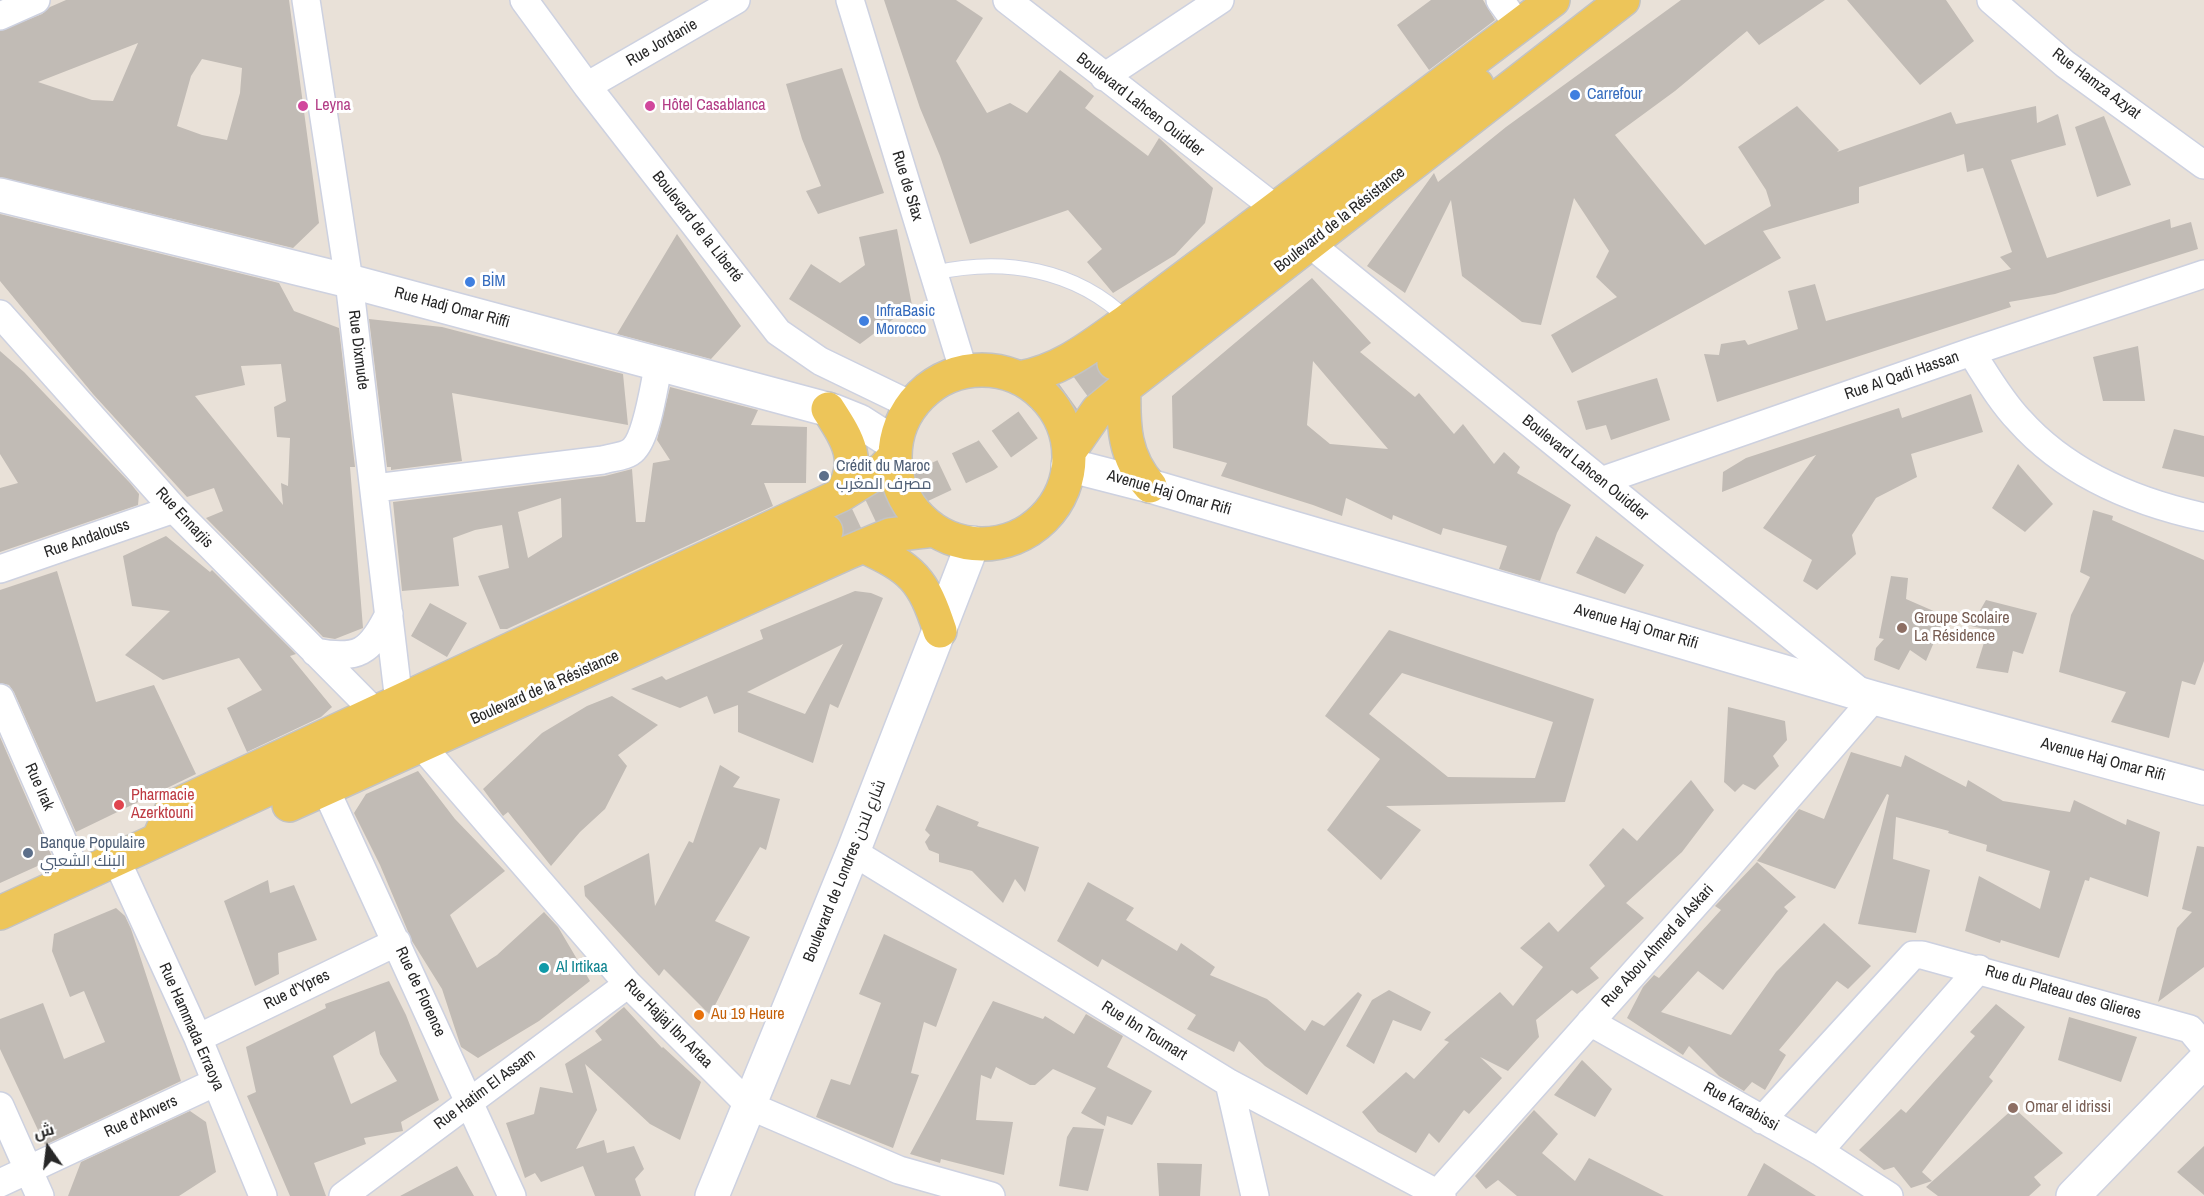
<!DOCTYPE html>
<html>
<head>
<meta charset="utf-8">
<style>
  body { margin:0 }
  #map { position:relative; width:2204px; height:1196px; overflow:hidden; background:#e9e1d8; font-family:"Archivo Narrow",Cairo,sans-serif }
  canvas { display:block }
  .north { position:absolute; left:18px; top:1118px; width:60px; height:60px; -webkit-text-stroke:4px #fff; paint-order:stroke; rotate:346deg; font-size:16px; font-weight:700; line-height:24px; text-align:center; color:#272727 }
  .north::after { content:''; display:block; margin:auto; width:21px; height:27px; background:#272727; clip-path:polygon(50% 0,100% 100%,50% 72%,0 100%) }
</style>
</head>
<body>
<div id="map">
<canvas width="2204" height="1196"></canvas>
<div class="north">ش</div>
</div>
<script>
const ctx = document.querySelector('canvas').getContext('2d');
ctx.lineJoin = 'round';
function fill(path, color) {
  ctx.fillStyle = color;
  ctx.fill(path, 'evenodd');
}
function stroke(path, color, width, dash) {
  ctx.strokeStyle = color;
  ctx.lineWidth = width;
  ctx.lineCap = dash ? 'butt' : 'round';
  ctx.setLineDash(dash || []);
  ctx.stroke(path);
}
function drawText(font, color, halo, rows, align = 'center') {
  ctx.font = font + ' "Archivo Narrow",Cairo,sans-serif';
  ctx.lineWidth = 6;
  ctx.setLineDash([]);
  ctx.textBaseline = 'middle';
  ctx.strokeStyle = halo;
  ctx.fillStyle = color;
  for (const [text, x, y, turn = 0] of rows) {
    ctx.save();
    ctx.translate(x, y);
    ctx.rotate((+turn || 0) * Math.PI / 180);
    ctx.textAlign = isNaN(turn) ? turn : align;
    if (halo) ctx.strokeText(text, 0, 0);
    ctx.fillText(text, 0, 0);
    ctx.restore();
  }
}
fill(new Path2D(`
  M66 0H289L319 223 293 248 0 177V31L42 14 50 7ZM138 43 113 101 92 100 38 82ZM202 59 242 68 240 93 227 140 202 135 177 126 191 76Z
  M884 0H956L983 18 956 61 987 113 1010 103 1027 113 1060 70 1094 96 1085 108 1148 156 1159 138 1213 188 1205 223 1175 255 1113 293 1087 262 1102 249 1068 210 970 244 940 156 920 108Z
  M1431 0H1483L1495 20 1429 70 1397 25Z
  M1681 0H1825L1759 45 1747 31 1675 91 1615 135 1705 245 1771 206 1766 190 1738 147 1797 106 1839 150 1837 152 1951 112 1956 124 2036 106 2037 123 2058 114 2066 145 2011 160 2047 258 2170 219 2171 228 2191 222 2198 249 2055 294 2009 302 2011 307 1717 402 1704 354 1719 355 1721 344 1745 340 1748 345 1798 329 1788 291 1815 284 1826 321 2011 269 2000 257 2012 252 1983 168 1967 172 1964 154 1859 187V203L1763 231 1781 258 1572 373 1551 335 1617 297 1596 277 1609 251 1574 198 1541 325 1522 322 1462 276 1451 200 1405 293 1367 266 1434 173 1438 182 1506 127Z
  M1847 0H1946L1974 41 1920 85Z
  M842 68 884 193 818 214 806 191 821 186 802 139 786 84Z
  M2104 116 2131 185 2097 197 2075 127Z
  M0 214 279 283 294 311 339 328 355 467H350L363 628 335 639 323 637 206 518 223 511 214 488 187 497 93 394 0 281ZM281 364 286 401 274 407 277 437 290 438 288 486 281 483 283 505 195 396 245 385 241 366Z
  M897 229 912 305 860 344 789 299 811 264 840 283 865 265 859 237Z
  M677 234 741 326 711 359 617 334Z
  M1312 278 1371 343 1360 352 1415 397 1419 393 1454 434 1463 424 1494 464 1504 452 1520 467 1517 473 1571 505 1557 533 1540 581 1499 569 1507 546 1443 528 1441 535 1393 515 1392 520 1346 498 1342 516 1313 505 1221 476 1227 463 1173 448 1172 396ZM1313 361 1388 449 1330 444 1307 425Z
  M369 319 442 327 623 374 628 425 452 393 462 461 391 470V467H387Z
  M2138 346 2145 401H2103L2093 357Z
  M0 351 24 372 131 484 139 494 138 505 0 552V488L18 483 0 454Z
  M1657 378 1670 420 1611 440 1606 425 1586 430 1577 401Z
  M670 387 758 410 751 425 807 427 806 483H764L773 506 507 629H500L478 576 509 568 502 525 475 530 453 538 459 586 402 591 393 502 605 476 632 469 636 522H645L653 463 670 460 657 440ZM561 498 562 537 528 558 518 512Z
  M1971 394 1983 432 1911 454 1917 477 1876 498 1852 535 1856 554 1817 590 1803 581 1812 560 1763 528 1816 455 1722 492 1723 472 1746 458 1899 408 1902 418Z
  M2174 429 2204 436V477L2162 468Z
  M2018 464 2053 504 2025 532 1992 508Z
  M2093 510 2113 516 2112 520 2204 560V661L2195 685 2182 681 2169 738 2111 722 2126 692 2059 672 2071 615 2090 577 2080 572Z
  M166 536 210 572 212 570 296 654 290 656 332 707 321 717 247 752 227 708 262 690 239 658 163 680 125 655 170 611 132 606 123 556Z
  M1596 536 1644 565 1625 594 1576 573Z
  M57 571 96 702 154 685 196 774 76 832 14 692 9 685 0 683V590Z
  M1891 576 1908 578 1906 599 1945 616 1926 661 1910 650 1899 670 1874 660 1876 648 1884 639 1879 638Z
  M855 591 871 593 883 598 838 708 830 704 813 763 738 732V705L714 714 707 696 680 708 631 689 662 676 666 680 763 639 760 630ZM843 644 805 714 747 692Z
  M1986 600 2037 613 2023 654 2013 651 2008 673 1976 668 1988 630 1971 626Z
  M430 603 467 623 447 657 411 636Z
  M1389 630 1594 699 1565 802 1386 806 1421 830 1381 880 1327 830 1380 759 1325 716ZM1402 673 1553 722 1535 778 1448 777 1369 714Z
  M612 696 658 725 618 755 627 766 605 809 580 832 551 866 508 812 503 816 483 789 542 733 587 706Z
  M1728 707 1785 721 1787 740 1773 756 1779 766 1755 790 1743 784 1735 792 1724 782Z
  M0 737 53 859 0 883Z
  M1851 752 1901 767 1905 755 1966 787 1968 780 2003 801 2070 812 2074 800 2126 825 2127 819 2160 832 2148 897 2090 877 2089 881 2085 880 2059 958 2001 940 2000 943 1965 931 1979 876 2040 909 2050 871 1986 851 1987 845 1948 833 1949 831 1896 817 1893 859 1930 870 1916 933 1858 924 1889 795 1887 794 1835 889 1757 861 1799 809 1824 819Z
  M720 765 740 777 733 787 780 799 766 850 760 847 715 921 750 937 710 1015 664 969 659 976 585 896 584 886 649 853 655 906 689 841 693 843Z
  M418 771 455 819 505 871 450 915 477 968 497 955 544 912 558 927 590 981 539 1021 478 1058 461 1047 442 989 412 941 380 865 354 813 366 794Z
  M1691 780 1714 810 1682 852 1626 903 1644 918 1590 968 1599 978 1577 994 1572 990 1536 1020 1539 1037 1508 1071 1480 1057 1502 1078 1469 1114 1464 1110 1439 1143 1429 1133 1416 1153 1378 1132 1362 1112 1406 1072 1414 1079 1449 1042 1444 1040 1500 992 1513 1006 1543 967 1520 948 1549 922 1558 932 1605 886 1589 865 1623 828 1637 841Z
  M937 805 979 822 977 826 1039 847 1025 892 1015 879 1003 903 972 871 939 862V854L929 850 925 842 930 835 925 830Z
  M2197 846 2204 847V967L2158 1002 2177 928 2192 912 2182 909Z
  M1757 862 1796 897 1784 907 1788 911 1723 990 1698 971 1661 1012 1731 1035 1776 972 1824 923 1871 966 1848 989 1837 981 1779 1050 1786 1055 1765 1090 1752 1082 1744 1091 1719 1076 1689 1046 1683 1055 1627 1018 1643 987 1654 975 1659 978 1721 910 1715 906Z
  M268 880 270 893 294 885 317 940 278 953 279 974 255 986 224 901Z
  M1088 882 1134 908 1126 920 1177 951 1181 943 1215 967 1210 975 1267 999 1305 1031 1312 1020 1324 1026 1358 992 1362 995 1307 1095 1265 1066 1239 1041 1234 1052 1187 1029 1196 1015 1102 959 1098 967 1057 941Z
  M116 908 125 916 131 929 181 1081 45 1145 0 1049V1019L43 1003 64 1059 105 1042 84 991 70 997 52 951 54 934Z
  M884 934 957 969 936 1027 924 1022 911 1073 919 1075 893 1148 816 1117 831 1079 850 1085 881 1003 859 994Z
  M389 981 406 1015 439 1100 401 1122 403 1131 364 1138 366 1144 314 1163 326 1196H290L247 1096 256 1092 246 1047 326 1008 325 1004ZM375 1031 380 1054 397 1081 351 1104 333 1056Z
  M1389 990 1431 1012 1421 1031 1393 1020 1374 1064 1346 1046 1372 1000Z
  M993 1001 1043 1019 1045 1016 1074 1034 1086 1014 1123 1036 1107 1067 1152 1091 1132 1125 1107 1116 1105 1126 1081 1113 1096 1088 1053 1069 1035 1085H1030L996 1067 991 1079 981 1075 976 1120 1013 1122 1004 1175 941 1159 940 1163 910 1154Z
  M1996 1004 2025 1027 1989 1077 1993 1081 1922 1172 1932 1181 1911 1188 1894 1167 1884 1170 1859 1150 1901 1109 1906 1113 1975 1036 1970 1032Z
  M624 1007 662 1048 663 1047 701 1082 680 1140 650 1124 585 1064 597 1110 576 1149 604 1140 607 1153 634 1146 644 1169 635 1179 641 1196H595L583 1166 541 1182 535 1173 525 1178 506 1123 534 1114 540 1087 573 1093 565 1064 602 1040 595 1031Z
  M2069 1017 2137 1037 2121 1082 2058 1060Z
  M1582 1060 1612 1089 1595 1117 1554 1095Z
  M2014 1108 2063 1153 2034 1177 2041 1185 2029 1196H1938L1926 1187Z
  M1534 1110 1558 1134 1542 1153 1575 1181 1589 1158 1664 1196H1517L1498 1180 1486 1189 1475 1176Z
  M190 1111 206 1122 216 1172 179 1196H68L81 1162Z
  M1073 1127 1104 1129 1088 1191 1059 1186 1067 1137Z
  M2204 1146V1195L2177 1172Z
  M1157 1163 1202 1164 1200 1196H1159Z
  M1764 1163 1816 1196H1747Z
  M457 1166 474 1196H400Z`), '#c1bbb5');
stroke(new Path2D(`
  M826 531 985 456 1114 363`), '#c2bcb5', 33, [33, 16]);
const lane = new Path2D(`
  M934 273C1004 257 1076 269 1128 320`);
const street = new Path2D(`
  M306 0 349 281 399 702
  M524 0 587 86 778 332 820 361 911 405
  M850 0 964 372
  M1007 0 1275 208
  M1500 0 1518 25
  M1991 0 2065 64 2204 165
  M0 16 36 0
  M1104 77 1220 0
  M587 86 736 0
  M1310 244 1858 690
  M0 314 174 509 376 713
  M1971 352C1986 375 2000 400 2019 420 2067 474 2135 502 2204 517
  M1601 481 1971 352 2204 274
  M375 488 603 460C612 457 627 457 634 449 648 434 654 384 659 363
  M0 569 174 509
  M315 652C358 660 370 653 389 614
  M0 698 78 876
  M420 744 628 984 750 1106 899 1170 991 1196
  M325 788 512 1196
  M853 852 1229 1083 1442 1196
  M116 859 198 1038 263 1196
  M1590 1022 1819 1151 1889 1196
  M198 1038 397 942
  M1229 1083 1255 1196
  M0 1106 40 1196
  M1762 1120 1913 955H1922L2190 1029 2204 1046
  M1819 1151 1979 969
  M0 1183 216 1082
  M1438 1193 1709 889 1874 698
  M343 1196 628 984`);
const secondary = new Path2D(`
  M0 195 349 281 834 411 859 421 895 444
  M1068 465 1150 486 1874 698 2204 788
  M712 1196 853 852 973 543
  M2073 1196 2204 1061`);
const primary = new Path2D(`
  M1114 363 1477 85
  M895 457a87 87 0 1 1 174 0a87 87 0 1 1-174 0Z
  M1019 378C1062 371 1094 344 1128 320L1553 0
  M1124 388C1123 426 1124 457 1150 486
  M828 409C848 440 862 460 841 495
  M1069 452 1098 410 1128 385 1623 0
  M863 546C913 569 923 579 940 631
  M289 805 849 552 890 535 934 530
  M158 840 173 807 841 495 883 469 894 457
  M0 913 826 531`);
stroke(lane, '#cdd1e0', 16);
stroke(street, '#cdd1e0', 30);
stroke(secondary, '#cdd1e0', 36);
stroke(primary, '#c3c3c3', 36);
stroke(lane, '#fff', 14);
stroke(street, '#fff', 27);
stroke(secondary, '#fff', 33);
stroke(primary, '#edc559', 33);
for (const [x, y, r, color] of [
  [1575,95,6,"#3f7fe0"],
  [303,106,6,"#d1479c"],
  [650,106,6,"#d1479c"],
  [470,282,6,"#3f7fe0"],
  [864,321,6,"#3f7fe0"],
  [824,476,6,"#5c6f8a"],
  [1902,628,6,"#8d6e63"],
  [119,805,6,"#e0444e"],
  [28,853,6,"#5c6f8a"],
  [544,968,6,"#0f9aa8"],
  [699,1015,6,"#e8710a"],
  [2013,1108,6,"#8d6e63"]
]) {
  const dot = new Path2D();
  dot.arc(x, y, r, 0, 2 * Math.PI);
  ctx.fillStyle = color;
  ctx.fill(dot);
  stroke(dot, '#fff', 2);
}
drawText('16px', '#272727', '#fff', [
  ["Rue Jordanie",662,43,-30],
  ["Rue Hamza Azyat",2096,84,37],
  ["Boulevard Lahcen Ouidder",1140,105,38],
  ["Rue de Sfax",907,186,73],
  ["Boulevard de la Résistance",1340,220,-38],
  ["Boulevard de la Liberté",697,227,52],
  ["Rue Hadj Omar Riffi",452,308,15],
  ["Rue Dixmude",358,350,83],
  ["Rue Al Qadi Hassan",1902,376,-19],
  ["Boulevard Lahcen Ouidder",1585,468,39],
  ["Avenue Haj Omar Rifi",1169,493,16],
  ["Rue Ennarjis",184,518,47],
  ["Rue Andalouss",87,539,-19],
  ["Avenue Haj Omar Rifi",1636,627,16],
  ["Boulevard de la Résistance",545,688,-24],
  ["Avenue Haj Omar Rifi",2103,760,15],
  ["Rue Irak",39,787,66],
  ["Boulevard de Londres شارع لندن",845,871,-68],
  ["Rue Abou Ahmed al Askari",1658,946,-48],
  ["Rue d'Ypres",297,990,-26],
  ["Rue de Florence",420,992,65],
  ["Rue du Plateau des Glieres",2063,993,16],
  ["Rue Hajjaj Ibn Artaa",668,1024,45],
  ["Rue Hammada Erraoya",191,1027,66],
  ["Rue Ibn Toumart",1144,1031,32],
  ["Rue Hatim El Assam",485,1090,-37],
  ["Rue Karabissi",1741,1107,29],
  ["Rue d'Anvers",141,1117,-25]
]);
drawText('16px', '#366cbe', '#fff', [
  ["Carrefour",1587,95],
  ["BİM",482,282],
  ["InfraBasic",876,312],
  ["Morocco",876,330]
], 'left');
drawText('16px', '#b23c85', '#fff', [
  ["Leyna",315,106],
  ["Hôtel Casablanca",662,106]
], 'left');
drawText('16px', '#4e5e75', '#fff', [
  ["Crédit du Maroc",836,467],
  ["مصرف المغرب",836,485],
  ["Banque Populaire",40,844],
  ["البنك الشعبي",40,862]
], 'left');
drawText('16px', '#785e54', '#fff', [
  ["Groupe Scolaire",1914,619],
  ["La Résidence",1914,637],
  ["Omar el idrissi",2025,1108]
], 'left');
drawText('16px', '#be3a42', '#fff', [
  ["Pharmacie",131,796],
  ["Azerktouni",131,814]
], 'left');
drawText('16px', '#0d838f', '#fff', [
  ["Al Irtikaa",556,968]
], 'left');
drawText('16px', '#c56008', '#fff', [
  ["Au 19 Heure",711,1015]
], 'left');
</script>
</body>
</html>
